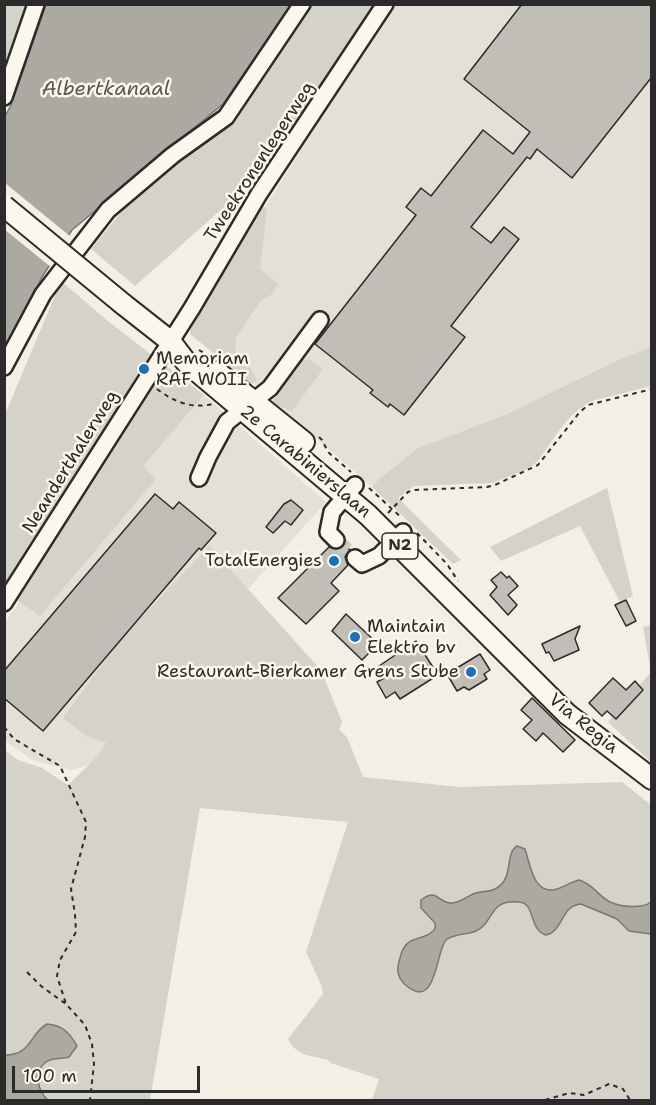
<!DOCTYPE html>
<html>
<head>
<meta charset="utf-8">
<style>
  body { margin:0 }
  #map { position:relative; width:656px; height:1105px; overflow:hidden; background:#f3efe4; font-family:"Shantell Sans",sans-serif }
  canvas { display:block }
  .frame { position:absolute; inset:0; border:6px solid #2b2b2b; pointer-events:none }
  .scale { position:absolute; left:12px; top:1066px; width:188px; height:27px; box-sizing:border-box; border:3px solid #2b2b2b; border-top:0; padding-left:8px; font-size:18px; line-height:21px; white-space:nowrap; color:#2b2b2b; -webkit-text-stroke:4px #fbf7ec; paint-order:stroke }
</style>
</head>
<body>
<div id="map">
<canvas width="656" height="1105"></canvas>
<div class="frame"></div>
<div class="scale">100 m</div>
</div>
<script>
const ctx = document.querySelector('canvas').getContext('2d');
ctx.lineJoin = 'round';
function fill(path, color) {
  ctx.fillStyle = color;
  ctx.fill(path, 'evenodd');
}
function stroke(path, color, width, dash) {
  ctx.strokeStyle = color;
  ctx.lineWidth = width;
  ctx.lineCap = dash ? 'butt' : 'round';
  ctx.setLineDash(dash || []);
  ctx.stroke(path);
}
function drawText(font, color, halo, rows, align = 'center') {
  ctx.font = font + ' "Shantell Sans",sans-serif';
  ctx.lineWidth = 5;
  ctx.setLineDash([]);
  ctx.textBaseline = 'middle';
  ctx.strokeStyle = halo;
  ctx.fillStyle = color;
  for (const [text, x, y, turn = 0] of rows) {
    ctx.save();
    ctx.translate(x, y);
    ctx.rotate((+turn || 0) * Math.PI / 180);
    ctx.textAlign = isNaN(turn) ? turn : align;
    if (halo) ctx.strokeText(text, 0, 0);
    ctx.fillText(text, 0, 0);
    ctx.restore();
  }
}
fill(new Path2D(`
  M396 5H651V347L614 362 505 415 418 448 379 479 372 487 189 327 327 109Z
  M204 395 326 502 248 589 208 546 68 722 86 735 106 743 99 754 87 766 71 770 32 760 5 741V622L20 601 40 615 156 479 142 466Z`), '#e4e0d6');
fill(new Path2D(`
  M5 5H30L5 76Z
  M306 5H375L258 177 135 286 91 249 132 199 228 122Z
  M259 204 267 209 260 269 278 284 271 295 262 299 236 337 235 355 248 365 257 379 251 385 190 334 193 315Z
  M61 281 109 322 204 395 143 466 156 479 40 616 5 592 4 417Z
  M651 347V386L592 401C568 412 553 441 537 462L527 469 493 483 414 486 398 498 461 560 453 564 372 487 379 479 418 448 505 415 614 362Z
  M309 359 323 369 292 411 271 403 301 361Z
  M607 488 633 596 620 602 580 526 501 561 490 547Z
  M209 546 321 670 342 722 339 730 347 737 363 777 459 787 622 782 651 805V1100H372L379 1079 331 1063 328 1060C311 1056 295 1055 288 1039L323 994 322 987 306 952 348 822 200 808 150 1100H5L4 749 18 760 42 768 68 785C81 772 96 760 106 743L86 736 63 718 116 645Z
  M651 625V762L608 722 651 672 643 627Z`), '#d5d2c9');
const water = new Path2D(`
  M46 5H291L223 104 72 230 42 277 5 353V116L11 105Z
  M517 846 525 849C530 863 533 896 557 889 564 887 571 882 579 880 592 883 598 896 610 902 621 907 642 909 651 902V934L629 931 617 919 581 904C561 905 563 932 546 935 528 929 536 903 519 902 488 899 495 922 476 931 467 935 454 933 446 940 436 950 437 1009 408 987 404 984 401 981 399 976 397 971 398 964 400 958 406 933 420 943 433 931 436 929 435 927 435 923L421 908V900C437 888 436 901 450 903 459 904 468 895 476 893 482 891 489 892 495 889 515 879 504 854 517 846Z
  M47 1024C62 1025 70 1033 77 1046L69 1057C62 1059 53 1057 46 1062 33 1071 38 1092 48 1100H5V1055C32 1055 29 1034 47 1024Z`);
fill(water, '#aca9a2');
stroke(water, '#787772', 1.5);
fill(new Path2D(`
  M5 183 71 237 52 268 4 229Z`), '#f3efe4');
const building = new Path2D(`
  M522 4H651V78L572 178 537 149 530 159 527 157 471 227 491 243 504 227 519 239 451 326 465 337 404 415 390 404 388 407 370 393 373 390 315 344 416 215 406 207 421 188 431 196 483 130 513 154 530 132 464 79Z
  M155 494 173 509 179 502 216 533 201 550 199 548 43 731 4 698V671Z
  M291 500 303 510 291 525 285 521 273 533 266 527 284 504Z
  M344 545 350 550 345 557 348 565 331 583 339 591 306 624 278 598 329 547 338 549Z
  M501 572 507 578 509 576 518 586 508 595 517 605 508 615 490 595 497 587 491 580Z
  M626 600 636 621 626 626 615 605Z
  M346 614 378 644 362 660 332 631Z
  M580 626 575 639 579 650 554 661 549 652 546 653 542 644Z
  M416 641 438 675 400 699 395 692 386 698 377 682 384 678 379 666Z
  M480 654 490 670 484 674 487 679 469 690 464 687 457 691 447 674Z
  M613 678 626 690 635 681 643 690 616 719 607 711 602 716 589 703Z
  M532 698 575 740 563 752 543 733 536 741 523 729 532 720 521 710Z`);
fill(building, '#c0beb6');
stroke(building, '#2b2b2b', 1.5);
stroke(new Path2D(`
  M336 540 355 558`), '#cbc8bf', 15, [15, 8]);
const minor = new Path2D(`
  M4 97 36 4
  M4 367 43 294 108 210 173 155 226 117 302 4
  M199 478 208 457 227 422 270 388 320 320
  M336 540 328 532 332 512 355 485
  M355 558 362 564 379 556 403 532
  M4 603 192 308 259 194 385 4`);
const major = new Path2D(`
  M123 304 170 341 186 362 368 515 567 714 652 779
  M217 372 304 442`);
stroke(minor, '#2b2b2b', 20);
stroke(major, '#2b2b2b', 24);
stroke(new Path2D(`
  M199 350 212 358
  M157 389C174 402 192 409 213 404
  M319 437 322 440 328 452 351 472
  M369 488 402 518
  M388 513 408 492 413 490 487 487 495 485 538 465 579 413 588 405 652 389
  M417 533 447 564 458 581
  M4 727 14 739 60 766 86 822 85 837 71 889 75 914 76 932 60 960 57 976 66 1004 85 1025 92 1044 94 1064 90 1100
  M27 972 41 986 66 1004
  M545 1100 569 1093 584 1095 609 1084 623 1089 630 1100`), '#2b2b2b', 2, [4.5, 4.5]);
stroke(minor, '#fbf7ec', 15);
stroke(major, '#fbf7ec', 20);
const majorBridge = new Path2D(`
  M4 206 123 304`);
stroke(majorBridge, '#2b2b2b', 24, []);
stroke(majorBridge, '#fbf7ec', 20);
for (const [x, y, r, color] of [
  [144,369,6,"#1f6fb2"],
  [334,561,6,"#1f6fb2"],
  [355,637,6,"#1f6fb2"],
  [471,672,6,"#1f6fb2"]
]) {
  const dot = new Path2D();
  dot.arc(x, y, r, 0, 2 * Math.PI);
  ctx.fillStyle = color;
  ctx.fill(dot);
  stroke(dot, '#fbf7ec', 2);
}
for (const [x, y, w] of [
  [400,546,36]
]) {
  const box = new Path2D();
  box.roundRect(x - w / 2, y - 13, w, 26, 4.5);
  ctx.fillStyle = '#fbf7ec';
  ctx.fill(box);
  stroke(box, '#2b2b2b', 1.5);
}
drawText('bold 16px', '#2b2b2b', null, [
  ["N2",400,546]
]);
drawText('18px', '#2b2b2b', '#fbf7ec', [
  ["Tweekronenlegerweg",260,162,-57],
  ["Neanderthalerweg",71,462,-58],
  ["2e Carabinierslaan",305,462,40],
  ["Via Regia",583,724,39]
]);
drawText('18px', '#2b2b2b', '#fbf7ec', [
  ["Memoriam",156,359],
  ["RAF WOII",156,380],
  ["TotalEnergies",322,561,"right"],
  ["Maintain",367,627],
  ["Elektro bv",367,648],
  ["Restaurant-Bierkamer Grens Stube",459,672,"right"]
], 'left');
drawText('italic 20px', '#585755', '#fbf7ec', [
  ["Albertkanaal",106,90]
]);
</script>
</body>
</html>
